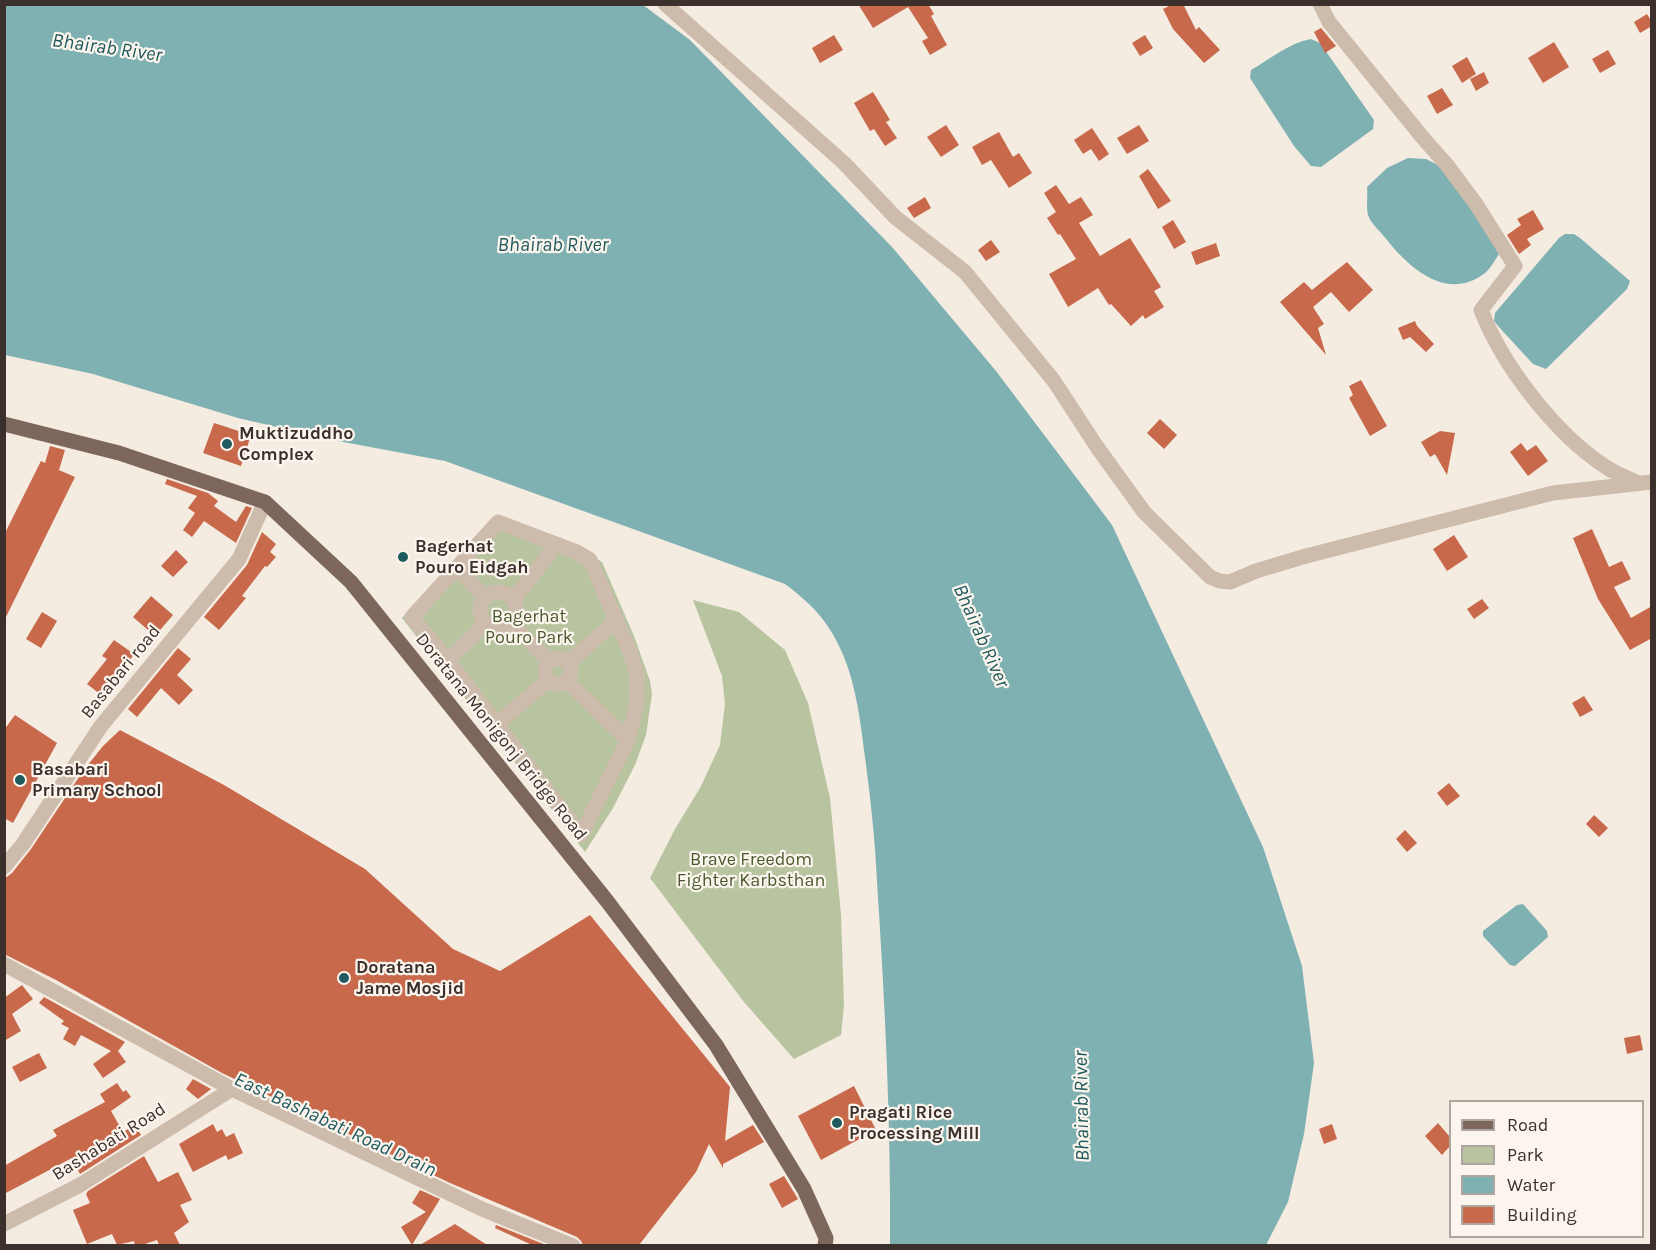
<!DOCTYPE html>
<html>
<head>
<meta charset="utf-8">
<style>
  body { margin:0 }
  #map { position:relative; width:1656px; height:1250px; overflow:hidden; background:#f4ebe1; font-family:Karla,sans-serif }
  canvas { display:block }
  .frame { position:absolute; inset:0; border:6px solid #3b302b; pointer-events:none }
  .legend { position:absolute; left:1449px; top:1100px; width:195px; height:138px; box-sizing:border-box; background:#fbf5ee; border:2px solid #aea6a0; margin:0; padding:8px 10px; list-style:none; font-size:18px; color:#3b302b }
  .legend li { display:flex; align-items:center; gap:12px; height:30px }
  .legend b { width:30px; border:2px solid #aea6a0 }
</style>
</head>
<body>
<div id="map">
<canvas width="1656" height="1250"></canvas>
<div class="frame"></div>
<ul class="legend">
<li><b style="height:8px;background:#7d675c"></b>Road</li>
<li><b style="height:16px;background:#b8c4a0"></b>Park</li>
<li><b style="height:16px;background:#7fb0b2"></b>Water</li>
<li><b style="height:16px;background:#c8694b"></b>Building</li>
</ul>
</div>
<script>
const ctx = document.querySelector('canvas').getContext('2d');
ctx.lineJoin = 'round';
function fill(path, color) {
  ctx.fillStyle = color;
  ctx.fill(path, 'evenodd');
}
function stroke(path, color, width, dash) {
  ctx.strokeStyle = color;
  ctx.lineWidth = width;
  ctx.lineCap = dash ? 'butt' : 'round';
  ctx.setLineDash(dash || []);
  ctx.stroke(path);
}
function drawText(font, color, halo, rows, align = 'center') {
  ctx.font = font + ' Karla,sans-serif';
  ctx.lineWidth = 4.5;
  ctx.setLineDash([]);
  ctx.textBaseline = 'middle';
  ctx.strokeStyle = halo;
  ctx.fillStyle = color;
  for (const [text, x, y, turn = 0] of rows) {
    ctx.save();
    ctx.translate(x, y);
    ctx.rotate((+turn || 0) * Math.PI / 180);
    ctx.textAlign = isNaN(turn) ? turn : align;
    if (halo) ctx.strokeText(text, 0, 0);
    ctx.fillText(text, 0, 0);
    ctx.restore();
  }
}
fill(new Path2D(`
  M495 517 561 539 602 562 634 636 650 681 652 694 646 735 635 765 613 808 585 852 402 618Z
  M693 600 739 612 785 650 808 703 830 798 841 915 844 1006 841 1035 794 1059 744 1002 650 878 675 829 700 788 720 745 725 704 722 676Z`), '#b8c4a0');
fill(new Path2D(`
  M5 4 643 5 690 40 892 247 996 371 1112 525 1263 847 1302 966 1314 1063 1304 1134 1288 1202 1266 1245H890C891 1124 885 1003 877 882 875 837 870 794 864 750 860 719 856 687 844 657 830 623 814 606 785 584L445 461 338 441 238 418 93 374 5 355Z
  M1311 39 1320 43 1374 120 1373 129 1321 167 1311 166 1294 146 1250 78 1251 70C1270 59 1289 43 1311 39Z
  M1408 158 1426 159 1442 167 1487 224 1499 254C1495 260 1491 268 1485 273 1448 302 1410 269 1387 240 1382 233 1370 223 1368 215 1366 207 1368 195 1367 187L1387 168Z
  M1565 234H1574L1580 238 1630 281 1627 289 1546 369 1533 364 1498 326 1494 321 1495 313 1559 238Z
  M1523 904 1547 931 1548 937 1515 966 1510 965 1483 936V931L1517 905Z`), '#7fb0b2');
fill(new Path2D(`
  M858 4H928L934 14 931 16 947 45 930 55 922 41 928 38 908 7 873 28Z
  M1173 4H1183L1196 30 1199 27 1220 50 1204 63 1173 29 1163 9Z
  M1647 14 1652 22V26L1640 33 1634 22Z
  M1321 28 1336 46 1325 53 1314 32Z
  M834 35 843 50 820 63 812 48Z
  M1145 35 1153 48 1140 56 1132 43Z
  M1554 42 1569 67 1543 83 1528 58Z
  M1608 50 1616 64 1600 73 1592 59Z
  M1467 57 1476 74 1462 83 1452 66Z
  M1484 72 1489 83 1476 91 1470 79Z
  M1442 88 1453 105 1437 114 1427 96Z
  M873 92 890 120 886 122 897 138 885 146 874 129 870 131 854 103Z
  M946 125 959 145 941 157 927 137Z
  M1139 125 1149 141 1127 154 1117 138Z
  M1092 128 1109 154 1099 161 1091 149 1083 154 1074 140Z
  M999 132 1013 157 1019 153 1032 173 1009 188 991 160 982 165 972 147Z
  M1148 169 1171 201 1158 209 1139 176Z
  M1056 185 1069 204 1081 197 1093 215 1079 223 1100 256 1130 238 1161 287 1154 291 1164 307 1145 319 1143 315 1131 326 1111 304 1109 305 1098 288 1068 307 1049 274 1076 259 1060 234 1058 235 1047 218 1056 212 1044 193Z
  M925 197 931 208 914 218 907 208Z
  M1533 210 1544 229 1527 239 1531 245 1519 254 1507 235 1521 225 1517 219Z
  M1173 220 1186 242 1174 249 1162 227Z
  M991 240 1000 252 986 261 978 250Z
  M1216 243 1220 256 1196 265 1191 252Z
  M1347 262 1373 290 1349 312 1331 292 1313 307 1324 324 1318 328 1326 355 1280 302 1304 282 1312 290Z
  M1415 321 1417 326 1434 344 1426 352 1410 337 1403 340 1398 328Z
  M1361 380 1387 426 1370 436 1349 398 1353 395 1349 386Z
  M1160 419 1177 435 1164 449 1147 433Z
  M214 423 251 435 241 466 203 453Z
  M1440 431 1455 433 1447 475 1435 454 1430 457 1421 442Z
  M1521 443 1527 451 1536 445 1548 461 1528 476 1510 452Z
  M50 446 65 450 59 470 75 477 4 621V535L41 461 45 463Z
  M167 479 208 493 218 501 214 506 236 522 246 506 252 508 236 543 204 521 192 537 183 530 195 513 188 508 197 496 165 484Z
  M1592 529 1609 567 1622 561 1631 579 1614 587 1631 618 1652 606V638L1630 650 1598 599 1573 538Z
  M262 532 276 544 270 552 276 557 267 567 265 566 242 596 246 598 219 630 204 617 247 565Z
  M1454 535 1468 557 1447 571 1433 549Z
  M176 550 188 562 173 577 161 566Z
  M151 596 173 615 155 636 133 617Z
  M1482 599 1489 608 1474 619 1467 609Z
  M42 612 57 621 41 648 26 639Z
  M114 640 134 654 105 698 87 684 107 659 102 656Z
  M178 648 191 659 177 675 193 690 179 705 161 688 137 717 128 709Z
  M1584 696 1593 710 1580 717 1572 703Z
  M15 715 57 743 13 823 4 818V730Z
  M120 730 224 785 365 869 453 949 500 971 590 915 730 1087 725 1141 753 1125 764 1142 723 1164V1168L709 1144 696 1172 639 1245H583L581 1241 577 1237 450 1183 222 1073 56 980 4 954V879L12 873 31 849 83 771 103 746Z
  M1449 783 1460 796 1447 806 1437 793Z
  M1594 815 1608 828 1599 837 1586 824Z
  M1405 830 1417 843 1407 852 1396 839Z
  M22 985 33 999 12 1014 21 1031 4 1041V998Z
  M44 997 125 1042 118 1051 126 1062 103 1078 93 1064 111 1051 81 1035 75 1046 63 1039 69 1028 61 1024 64 1021 39 1003Z
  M1640 1035 1643 1050 1627 1054 1624 1038Z
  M39 1053 47 1068 20 1082 12 1067Z
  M193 1079 211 1089 198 1099 186 1089Z
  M117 1083 123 1092 126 1090 131 1097 111 1111 123 1132 135 1125 141 1135 80 1174 72 1158 4 1194V1166L57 1136 53 1130 105 1102 100 1094Z
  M854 1086 876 1130 821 1160 798 1116Z
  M1438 1123 1450 1137V1146L1442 1155 1425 1136Z
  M213 1124 217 1132 222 1129 226 1137 234 1133 243 1153 228 1160 226 1155 193 1172 179 1144Z
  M1332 1124 1337 1139 1324 1144 1319 1129Z
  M144 1156 158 1182 178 1172 192 1200 180 1205 189 1222 174 1233 180 1245H159L157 1240 142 1245H135L134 1241 117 1245 112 1234 87 1244 73 1210 90 1203 86 1194 88 1191Z
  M784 1176 798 1199 782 1208 769 1184Z
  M420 1190 440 1199 412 1245 401 1227 426 1212 412 1203Z
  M455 1224 487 1245H420Z
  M496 1225 546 1245H532L495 1228Z`), '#c8694b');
stroke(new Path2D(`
  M665 4 844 163 895 217 965 272 1054 381 1097 447 1144 512 1210 577 1220 581 1230 582 1256 571 1306 556 1553 493 1652 482
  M1320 4 1329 22 1423 138 1447 165 1476 204 1515 266 1481 310C1503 366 1555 434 1606 467 1616 474 1628 478 1639 483
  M498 522 577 552 590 560 630 652 637 675V703L628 740 581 835 448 660 412 617Z
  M457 568 486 598
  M480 610a18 18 0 1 1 36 0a18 18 0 1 1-36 0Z
  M513 600 557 544
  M511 623 549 661
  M545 671a13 13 0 1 1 26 0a13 13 0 1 1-26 0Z
  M448 660 486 623
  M568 663 617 620
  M567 681 628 740
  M496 725 548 680
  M4 867 23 844 101 726 239 559 265 502
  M4 964 232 1089 482 1209 573 1246
  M4 1224 80 1185 232 1089`), '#cdbbac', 15);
stroke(new Path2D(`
  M4 424 119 453 265 502 351 582 607 901 716 1045 804 1189 826 1238 825 1246`), '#7d675c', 15);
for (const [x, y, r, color] of [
  [227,444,6,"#1f5a5e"],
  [403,557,6,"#1f5a5e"],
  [20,780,6,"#1f5a5e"],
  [344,978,6,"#1f5a5e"],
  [837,1123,6,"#1f5a5e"]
]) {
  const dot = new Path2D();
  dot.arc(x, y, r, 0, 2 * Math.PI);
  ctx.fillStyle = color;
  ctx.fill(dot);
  stroke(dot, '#fbf5ee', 2);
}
drawText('bold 18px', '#3b302b', '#fbf5ee', [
  ["Muktizuddho",239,434],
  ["Complex",239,455],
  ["Bagerhat",415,547],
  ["Pouro Eidgah",415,568],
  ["Basabari",32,770],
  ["Primary School",32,791],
  ["Doratana",356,968],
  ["Jame Mosjid",356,989],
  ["Pragati Rice",849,1113],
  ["Processing Mill",849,1134]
], 'left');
drawText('18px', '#4a5a2e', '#fbf5ee', [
  ["Bagerhat",529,617],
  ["Pouro Park",529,638],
  ["Brave Freedom",751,860],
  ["Fighter Karbsthan",751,881]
]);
drawText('18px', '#3b302b', '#fbf5ee', [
  ["Basabari road",121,672,-51],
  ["Doratana Monigonj Bridge Road",501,737,51],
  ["Bashabati Road",109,1142,-32]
]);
drawText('italic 20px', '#1f5a5e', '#fbf5ee', [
  ["Bhairab River",107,48,8],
  ["Bhairab River",553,245],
  ["Bhairab River",981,636,66],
  ["Bhairab River",1082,1106,-91],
  ["East Bashabati Road Drain",335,1125,25]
]);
</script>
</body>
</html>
